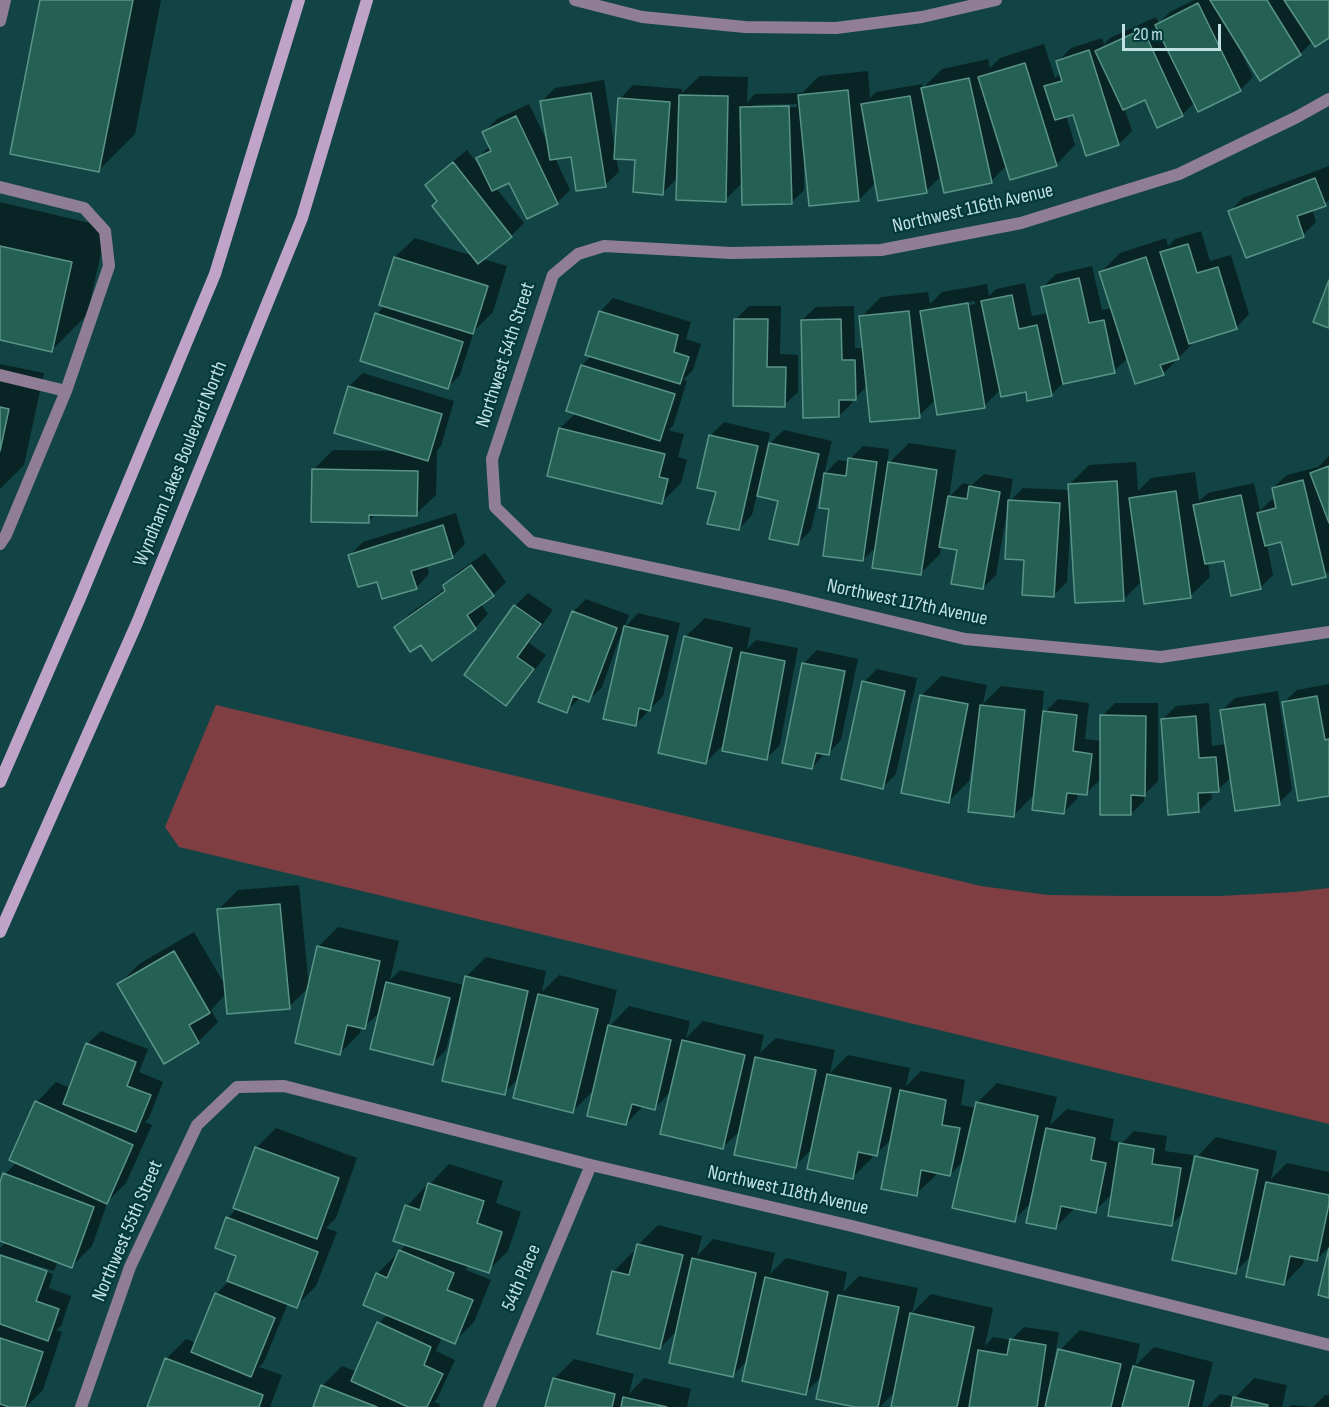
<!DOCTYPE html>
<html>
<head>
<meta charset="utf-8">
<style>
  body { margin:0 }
  #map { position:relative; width:1329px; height:1407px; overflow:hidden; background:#124446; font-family:"Sofia Sans Condensed",sans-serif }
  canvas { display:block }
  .scale { position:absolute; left:1122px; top:24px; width:99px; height:27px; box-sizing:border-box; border:3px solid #c1e0e1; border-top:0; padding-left:8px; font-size:18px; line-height:21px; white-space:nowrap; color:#c1e0e1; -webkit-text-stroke:4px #03393b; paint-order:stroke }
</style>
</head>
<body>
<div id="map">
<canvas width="1329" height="1407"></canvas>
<div class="scale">20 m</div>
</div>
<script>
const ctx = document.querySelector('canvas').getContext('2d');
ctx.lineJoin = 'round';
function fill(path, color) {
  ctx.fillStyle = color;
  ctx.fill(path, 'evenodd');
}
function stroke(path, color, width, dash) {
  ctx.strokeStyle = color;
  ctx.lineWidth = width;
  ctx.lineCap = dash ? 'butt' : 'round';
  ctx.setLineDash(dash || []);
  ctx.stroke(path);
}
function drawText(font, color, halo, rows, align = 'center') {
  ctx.font = font + ' "Sofia Sans Condensed",sans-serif';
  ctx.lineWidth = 4.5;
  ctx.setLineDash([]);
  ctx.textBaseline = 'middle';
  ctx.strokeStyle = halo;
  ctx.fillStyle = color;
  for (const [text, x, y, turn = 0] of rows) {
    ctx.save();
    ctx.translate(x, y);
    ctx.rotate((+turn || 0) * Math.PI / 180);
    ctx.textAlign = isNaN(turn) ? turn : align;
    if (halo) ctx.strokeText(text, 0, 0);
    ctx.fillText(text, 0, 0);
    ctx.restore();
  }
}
fill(new Path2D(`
  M216 705 981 886 1048 895 1128 896H1220L1294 892 1329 888V1124L179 847 165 827Z`), '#7f3e41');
fill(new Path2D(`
  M42 0H161L135 134 99 170Z
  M1194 0H1329V36L1313 41 1300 54 1242 48 1240 50 1253 77 1240 90 1195 102 1182 115 1145 98 1124 107 1132 131 1119 144 1074 113 1066 115 1075 145 1056 165H1007L991 181 940 169 938 170 939 178 926 191 876 182 859 200 806 163 804 164V190L791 203 743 182 725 200 678 178 662 193 636 159 616 157 619 172 605 185 572 156 555 158 570 190 557 203 510 181 496 188 524 223 511 236 483 259 507 266 493 312 474 331 460 375 447 388 377 314 385 305 395 257 415 238 473 256 439 201 427 185 440 172 467 150 480 167 481 166 477 159 490 146 484 132 497 119 529 104 548 143 542 101 555 88 604 80 615 149 620 99 633 85 682 89V93L700 76 748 77 747 102 755 94 802 93 819 76 868 71 870 98 876 92 922 84 923 88 942 69 988 59 990 68 1000 58 1044 44 1055 78 1061 73 1057 62 1071 48 1102 38 1104 44 1110 38 1156 17 1159 23 1170 12ZM797 104V107L753 108V105Z
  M1329 166V200L1325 204 1312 209 1316 222 1303 235 1230 211 1243 198Z
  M0 202 107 227 87 315 51 351 0 339Z
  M1201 231 1210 261 1231 255 1249 314 1236 328 1195 341 1163 374 1128 358 1114 371 1064 382 1051 395 1027 390 1001 389 984 406 936 399 919 416 868 385 855 398H852V403L839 416 802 320 816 307 854 306 855 348H864L861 317 881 297 928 292 930 304 942 292 987 284 989 296 996 289 1025 283 1032 316 1049 313 1043 287 1056 274 1092 266 1102 310 1112 308 1101 272 1120 253 1166 238 1168 246 1175 239ZM975 301V304L942 309V306Z
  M613 298 691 322 686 339 701 344 693 370 683 380 687 381 673 426 668 430 684 434 678 457 687 460 681 483 662 502 560 428 576 413 568 410 582 365 592 355 600 312Z
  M749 306H781L780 354 798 355V392L784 405 736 319Z
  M0 364 44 373 24 465 0 489Z
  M363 373 454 401 441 446 437 450 436 495 416 514H376L369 521 313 470 333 450 396 451 349 386Z
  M724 422 770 433 767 446 784 430 832 441 824 475 838 460 850 462V459L863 446 889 449 887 465 909 443 956 450 949 497 963 483 972 485 984 474 1013 479 1009 502 1023 488 1069 490V485L1089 465 1136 462 1138 491 1151 478 1195 472 1199 501 1208 493 1254 483 1260 511 1271 500 1276 499 1273 488 1287 475 1318 467 1329 456V571L1325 575 1282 541 1267 544 1273 575 1260 588 1225 559 1208 562 1210 577 1190 596 1143 580 1124 599 1072 529H1070L1067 582 1054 595 1025 558 1009 511H1007L996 575 983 588 959 549 941 546 940 554 920 574 877 546 863 560 831 507 823 487H821L811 530 798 543 780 499 757 494 752 515 739 529 717 491 699 486 711 435Z
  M456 513 465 544 452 557 427 566 429 574 416 588 378 580 350 555 363 542Z
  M485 553 506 582 493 595 481 604 488 614 475 628 432 659 422 643 396 627 409 614 446 588 444 585 458 572Z
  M528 593 553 610 529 643 546 655 519 691 506 704 466 675 515 606Z
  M586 599 629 615 624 628 638 613 680 623 663 696 635 725 623 635 621 634 602 687 589 700 580 698 566 711 573 612Z
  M705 618 751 628 747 649 756 640 798 648 780 745 767 758 726 742 706 762 685 637Z
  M817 650 858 659 841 740 828 754 825 753 812 768 804 663Z
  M877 669 917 678 896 774 883 787 864 682Z
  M941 676 987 685 983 704 1001 686 1044 691 1042 715 1058 699 1089 703 1085 739 1102 741V716L1115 703H1158V781L1144 795V801L1131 814 1102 778 1086 793 1078 792 1077 799 1064 812 1035 794 1013 816 975 759H973L969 781 949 801 921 696Z
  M1329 684V794L1283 703 1297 690Z
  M1278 691 1292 790 1279 803 1231 777 1218 790 1211 791 1212 798 1199 811 1163 719 1176 706 1209 703 1212 746 1226 744 1221 711 1235 698Z
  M299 885 309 987 318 947 338 927 399 941 390 980 400 970 464 985 466 977 486 957 546 971 542 992 559 975 617 990 608 1028 629 1006 690 1021 686 1038 703 1021 764 1035 760 1053 776 1038 835 1050 830 1073 848 1055 910 1068 906 1086 921 1071 965 1080 961 1105 976 1108 977 1103 997 1083 1057 1097 1050 1125 1067 1109 1114 1119 1110 1140 1122 1143 1134 1131 1167 1136 1165 1151 1193 1155 1190 1178H1192L1197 1157 1216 1137 1277 1151 1271 1179 1287 1163 1329 1172V1247L1316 1260 1305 1257 1303 1264 1284 1284 1252 1255 1235 1272 1185 1211 1171 1225 1113 1193 1095 1211 1076 1207 1055 1228 1032 1202 1014 1220 964 1160 950 1175 936 1172V1175L916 1194 892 1139 876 1154 873 1153 872 1158 852 1178 813 1148 795 1166 741 1130 723 1147 672 1090 655 1108 644 1105 626 1124 595 1089 573 1111 519 1078 504 1093 460 1006H457L446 1050 433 1063 381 1011 364 1027 361 1026 360 1033 340 1053 309 987 289 1007 226 994 211 1010 218 1022 198 1042 164 1062 119 984 139 964 194 932 226 987 218 910 238 890Z
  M101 1031 148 1049 139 1072 163 1082 149 1118 145 1122 152 1125 126 1183 108 1201 92 1246 72 1266 58 1261 54 1271 0 1254V1248L6 1242 0 1239V1187L5 1174 17 1162 11 1159 37 1102 56 1082 70 1088 87 1044Z
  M276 1128 357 1158 336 1218 326 1228 337 1232 316 1286 296 1306 288 1303 264 1362 259 1367 282 1375 270 1407H148L166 1359 186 1339 196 1343 216 1294 230 1280 238 1255 228 1218 237 1208 256 1148Z
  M449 1164 503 1181 496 1203 521 1212 508 1251 488 1271 468 1264 466 1270 491 1280 474 1322 454 1342 442 1337 436 1351 455 1360 437 1399 434 1402 440 1404 439 1407H314L322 1386 342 1366 357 1372 379 1323 388 1314 377 1274 407 1244V1206L426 1186 429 1187 430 1184Z
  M658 1225 702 1236 697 1256 713 1239 775 1253 770 1274 786 1258 847 1272 843 1292 859 1276 918 1288 912 1313 931 1294 993 1308 985 1346 993 1337 1011 1340 1024 1327 1059 1332 1053 1367 1056 1368 1060 1350 1080 1330 1140 1344 1135 1366 1154 1347 1213 1362 1202 1407H971V1404L969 1407H892L896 1391 880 1407H862L822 1376 805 1393 748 1360 732 1376 678 1330 660 1348 613 1272 633 1252 636 1253 638 1245Z
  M0 1257 53 1274 49 1288 71 1296 61 1326 56 1330 62 1332 43 1390 26 1407H0Z
  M574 1359 634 1374 629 1394 644 1378 691 1389 687 1407H547L554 1379Z
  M1254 1378 1287 1385 1282 1407H1207L1220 1394 1236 1397Z
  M1325 1395H1329V1407H1313Z
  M1292 1405 1312 1407H1289Z`), '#0007');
const building = new Path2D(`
  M40 0H133L99 172 10 154Z
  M1210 0H1267L1301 55 1260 81Z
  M1284 0H1329V38L1315 47Z
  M1198 3 1241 91 1198 112 1155 25Z
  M1143 29 1183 116 1157 128 1145 100 1123 110 1095 51Z
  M1089 50 1119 145 1086 156 1073 115 1055 120 1044 86 1062 81 1056 61Z
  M1025 63 1057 166 1010 180 978 77Z
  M969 78 992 183 944 193 921 88Z
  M848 90 859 201 809 206 798 95Z
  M591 93 606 187 576 191 571 157 550 160 540 101Z
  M679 95 728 96 726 202 676 200Z
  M910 96 927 193 878 201 861 104Z
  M618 98 670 102 663 195 633 192 635 160 614 159Z
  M789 106 792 204 742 205 740 107Z
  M516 116 558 204 527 219 509 183 492 191 476 158 491 151 482 132Z
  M453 162 512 237 478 264 432 206 437 201 425 185Z
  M1315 178 1326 206 1297 216 1304 237 1246 258 1228 211Z
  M1188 244 1197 273 1218 267 1237 329 1189 344 1160 252Z
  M0 246 72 262 52 352 0 340Z
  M394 257 488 286 473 334 379 305Z
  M1146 257 1179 359 1160 365 1164 375 1135 384 1099 272Z
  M1079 278 1089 323 1104 320 1115 373 1063 384 1041 287Z
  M1329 280V328L1313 322Z
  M1012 295 1019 329 1037 325 1052 396 1027 401 1026 392 1001 397 981 301Z
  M968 303 985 408 937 415 920 311Z
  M599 311 678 335 674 352 689 357 680 384 585 355Z
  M909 311 920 418 870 422 859 316Z
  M375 313 463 342 448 389 360 361Z
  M734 319H768L767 367H786L785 407 733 406Z
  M841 319 842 360H855L856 400H839V417L803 418 801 320Z
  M581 365 675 394 660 441 566 411Z
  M348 386 442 414 428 461 334 433Z
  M0 407 9 409 0 451Z
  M559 428 665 454 659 477 668 479 662 504 547 476Z
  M709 435 758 446 739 530 707 524 716 492 697 488Z
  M769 443 819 454 798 545 769 539 778 501 757 496Z
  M848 458 877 462 863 561 823 556 829 509 819 508 824 473 846 476Z
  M888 462 937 470 921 575 872 568Z
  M1329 466V523L1310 473Z
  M312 469 418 471 417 516 369 515V523L311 522Z
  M1303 480 1326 577 1292 585 1281 542 1265 546 1257 513 1276 508 1272 488Z
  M1117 481 1124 601 1075 603 1068 484Z
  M969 486 1000 492 983 589 951 584 957 550 939 547 948 496 967 499Z
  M1176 491 1191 598 1144 604 1129 498Z
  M1241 495 1261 589 1231 596 1224 561 1205 564 1193 505Z
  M1008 500 1060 503 1054 597 1022 595 1024 560 1005 559Z
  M443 525 453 558 411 571 417 589 382 599 377 582 358 587 348 555Z
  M471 565 494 596 467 615 476 629 432 661 421 645 410 652 394 627 445 591 443 585Z
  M514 605 541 624 517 657 534 669 506 706 464 675Z
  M572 611 617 628 589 702 573 696 567 713 538 702Z
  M624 626 668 636 650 711 639 708 636 726 603 719Z
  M684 636 732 648 706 764 658 753Z
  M741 652 785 661 767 760 722 751Z
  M802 663 845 671 829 755 816 753 812 769 782 763Z
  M862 681 905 691 883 789 841 779Z
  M920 695 968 704 949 803 901 793Z
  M1317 696 1325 740 1329 739V796L1298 801 1282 702Z
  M1265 704 1280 805 1235 811 1220 710Z
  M980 705 1025 710 1014 817 968 812Z
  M1043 711 1077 715 1073 751 1092 754 1087 795 1067 793 1064 814 1032 810Z
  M1100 715 1146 716 1145 796 1131 795V815H1100Z
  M1196 716 1199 758 1216 757 1219 792 1198 793 1199 812 1168 815 1161 719Z
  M280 904 290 1009 227 1014 217 909Z
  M317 946 380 961 365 1029 347 1025 340 1055 295 1043Z
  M174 951 210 1013 189 1025 199 1043 164 1064 117 984Z
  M465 976 528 991 505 1095 442 1081Z
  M386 982 450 998 433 1065 370 1049Z
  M538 994 598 1009 573 1113 513 1098Z
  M608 1025 671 1040 655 1110 632 1104 626 1125 587 1116Z
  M682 1040 745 1055 723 1149 660 1134Z
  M86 1043 136 1062 127 1086 151 1095 136 1132 63 1104Z
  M755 1057 816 1070 796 1168 734 1155Z
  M827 1074 891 1088 877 1156 858 1152 853 1179 807 1169Z
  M900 1090 946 1100 942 1125 960 1128 950 1176 921 1170 917 1196 881 1189Z
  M35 1101 133 1145 107 1204 9 1160Z
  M976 1102 1038 1116 1015 1222 952 1208Z
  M1046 1128 1095 1138 1091 1160 1106 1163 1096 1213 1061 1206 1056 1229 1026 1223Z
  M1119 1143 1154 1149 1152 1164 1181 1168 1172 1226 1108 1216Z
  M255 1147 339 1178 317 1239 233 1208Z
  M1195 1156 1258 1170 1236 1274 1172 1260Z
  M3 1173 94 1207 72 1268 0 1241V1182Z
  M1266 1182 1329 1195V1204L1317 1261 1290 1256 1284 1285 1246 1277Z
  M428 1183 484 1201 477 1223 502 1232 489 1273 393 1241 405 1205 420 1210Z
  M226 1217 318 1252 297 1308 227 1281 236 1256 215 1248Z
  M637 1244 683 1255 660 1349 597 1334 612 1271 629 1275Z
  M1329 1248V1298L1318 1295Z
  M399 1250 454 1273 447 1290 473 1300 455 1344 363 1305 376 1273 387 1278Z
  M0 1255 47 1271 36 1301 59 1309 48 1341 0 1324Z
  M692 1258 756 1273 733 1377 669 1363Z
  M765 1277 828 1292 806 1395 742 1381Z
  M215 1293 275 1318 251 1377 191 1352Z
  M838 1295 899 1307 878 1407H855L816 1399Z
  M910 1313 974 1327 957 1407H891Z
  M377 1322 431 1347 424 1365 443 1374 427 1407H408L351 1381Z
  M0 1338 43 1352 25 1407H9L0 1404Z
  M1010 1339 1046 1345 1037 1407H969L978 1350 1007 1355Z
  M1058 1349 1121 1364 1111 1407H1045Z
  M165 1358 263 1395 259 1407H147Z
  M1133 1366 1194 1381 1188 1407H1122Z
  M553 1378 615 1394 612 1407H545Z
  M321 1385 377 1407H313Z
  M623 1397 667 1407H621Z
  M1233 1397 1268 1405 1267 1407H1231Z`);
fill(building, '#246054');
stroke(building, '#5a9487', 1.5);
stroke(new Path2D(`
  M0 21 5 0`), '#907e96', 12);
stroke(new Path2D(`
  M575 0 642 17 745 27 836 28 922 17 996 0
  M1329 99 1297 117 1179 174 1021 223 881 250 731 253 604 246 578 254 553 275 492 459 495 507 531 542 785 596 965 639 1161 657 1329 632
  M0 187 84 208 105 231 109 266 66 391 6 535 0 544
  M0 375 66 391
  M81 1407 130 1267 197 1125 237 1087 284 1086 591 1165 852 1226 1329 1345
  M489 1407 591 1165`), '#907e96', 12);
stroke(new Path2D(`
  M0 782 80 598 215 274 299 0
  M0 932 137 623 302 218 367 0`), '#c0a3c8', 12);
drawText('20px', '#c1e0e1', '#03393b', [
  ["Northwest 116th Avenue",973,209,-13],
  ["Northwest 54th Street",506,355,-72],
  ["Wyndham Lakes Boulevard North",181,464,-68],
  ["Northwest 117th Avenue",907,603,12],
  ["Northwest 118th Avenue",788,1191,13],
  ["Northwest 55th Street",128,1231,-67],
  ["54th Place",522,1278,-67]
]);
</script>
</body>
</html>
